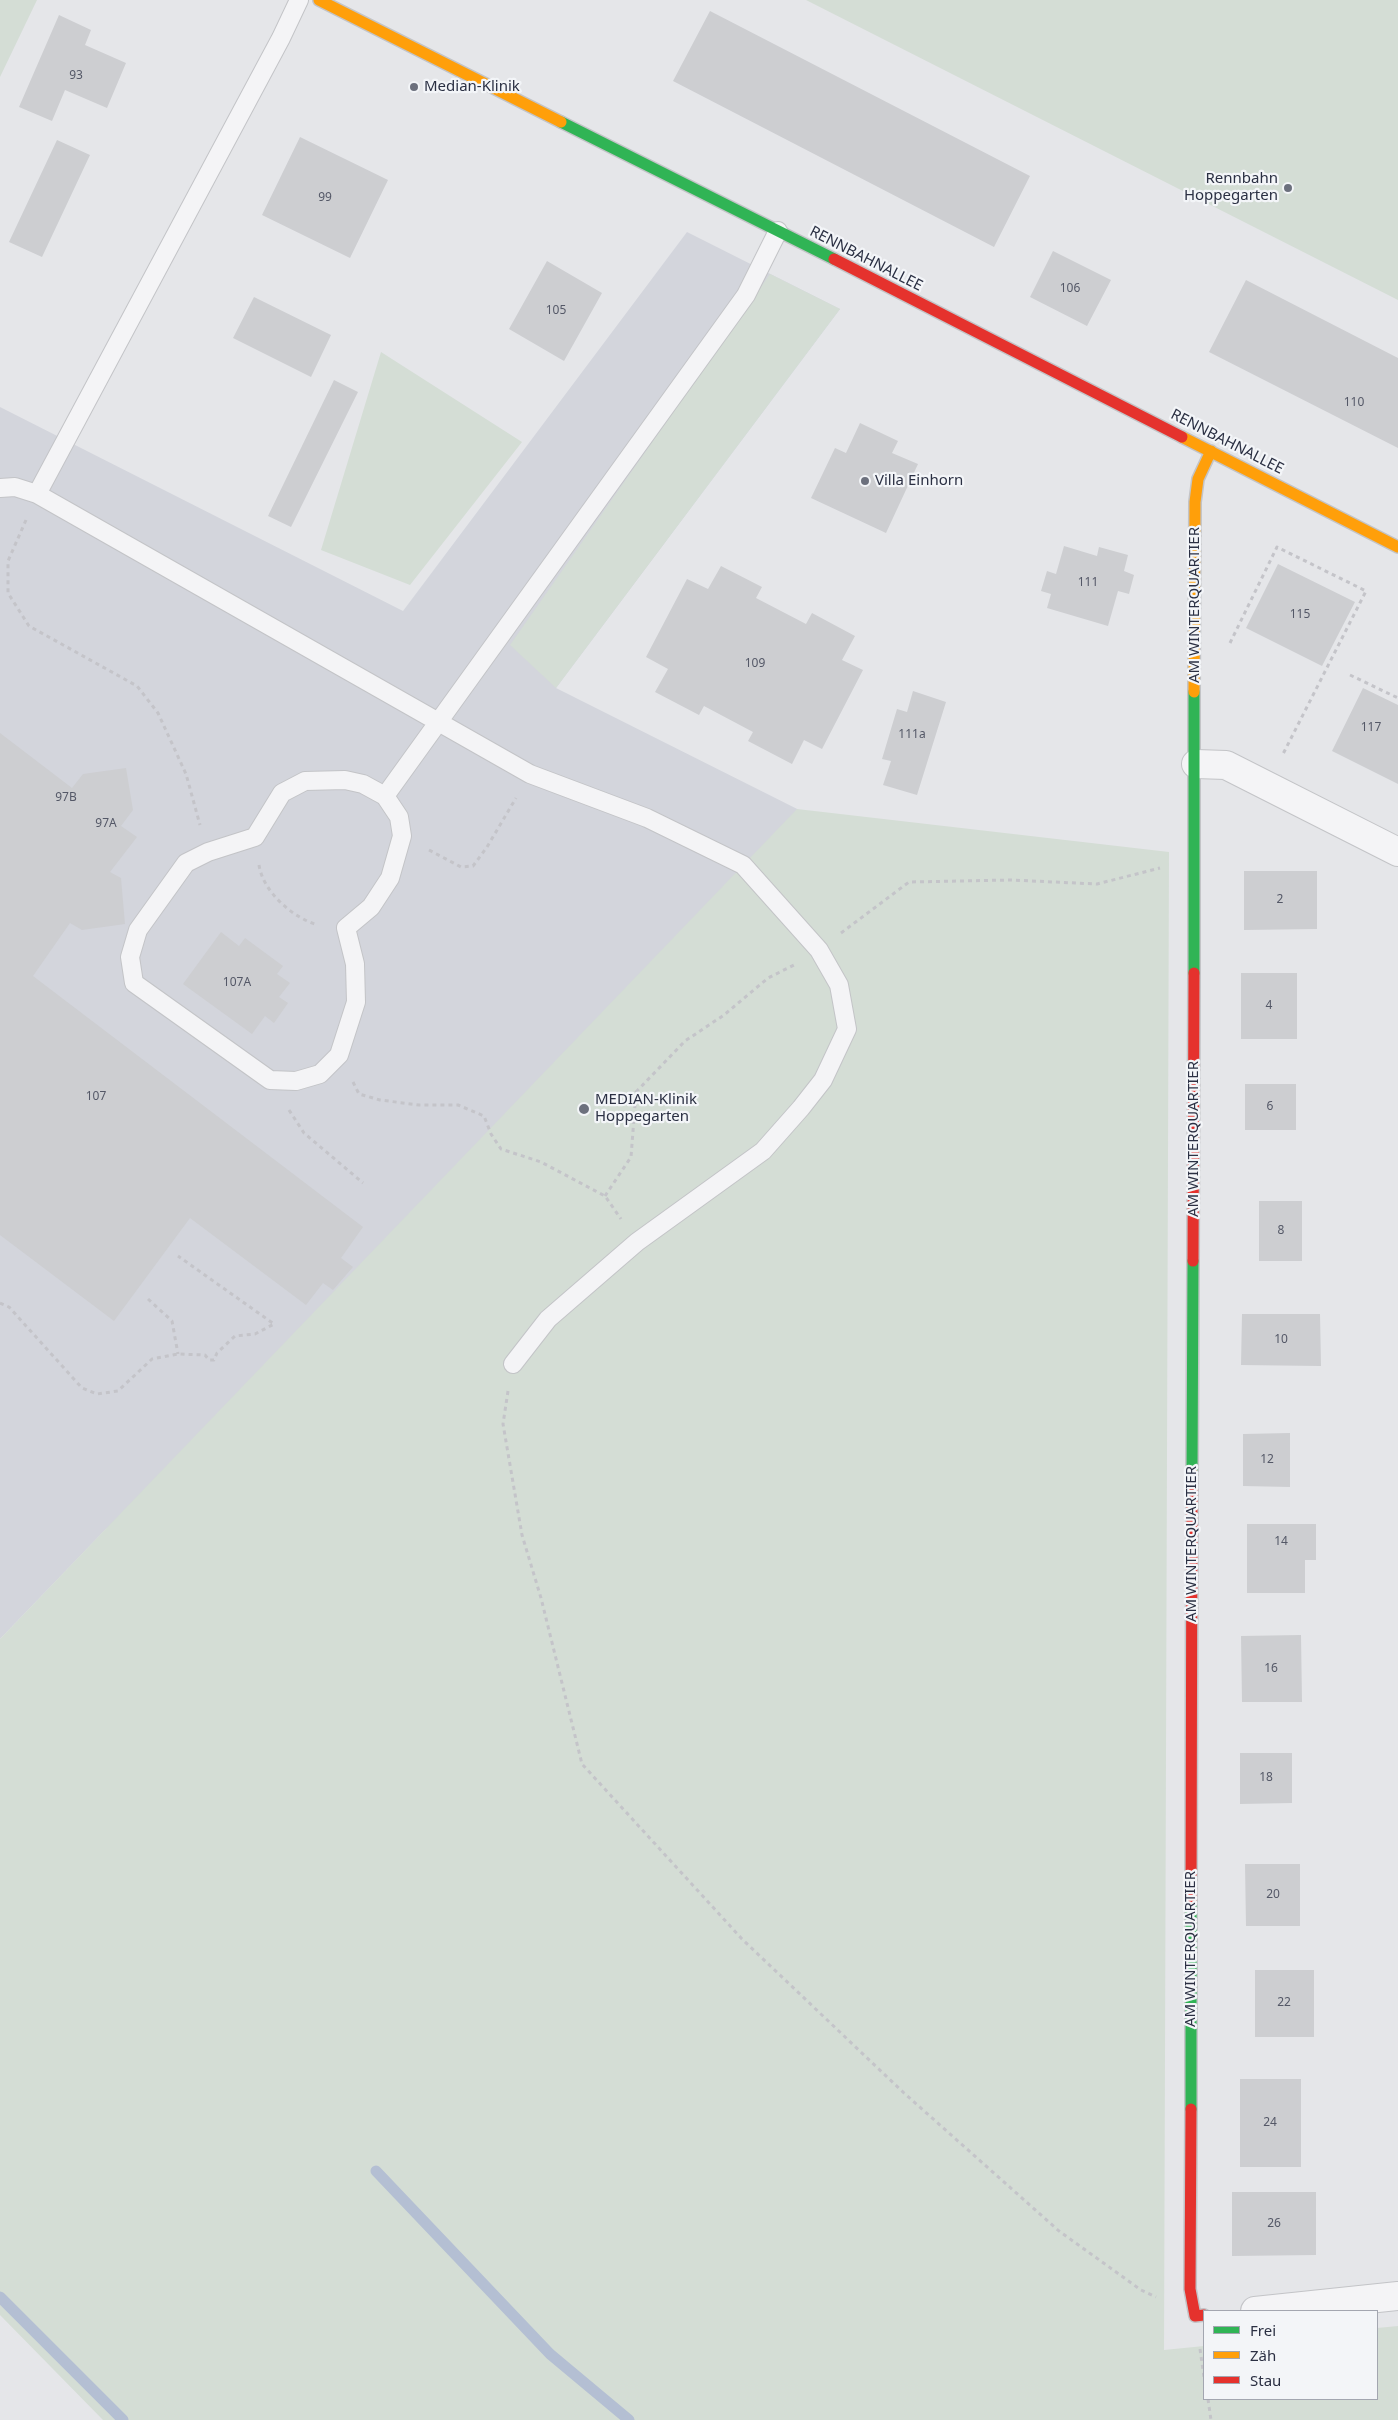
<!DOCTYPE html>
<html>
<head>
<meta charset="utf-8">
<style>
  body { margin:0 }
  #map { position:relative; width:1398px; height:2420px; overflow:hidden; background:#e5e6e9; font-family:"Noto Sans",sans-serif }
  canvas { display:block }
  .legend { position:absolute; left:1203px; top:2310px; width:175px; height:90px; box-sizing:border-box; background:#f3f5f8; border:1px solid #a3a6b0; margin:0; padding:6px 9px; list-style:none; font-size:15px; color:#2b3043 }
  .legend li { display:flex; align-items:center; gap:10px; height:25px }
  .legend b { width:25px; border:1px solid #a3a6b0 }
</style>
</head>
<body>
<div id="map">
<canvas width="1398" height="2420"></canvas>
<ul class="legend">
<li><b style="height:6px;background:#30b455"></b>Frei</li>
<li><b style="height:6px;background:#ff9f0a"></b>Zäh</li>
<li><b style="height:6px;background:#e5322d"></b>Stau</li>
</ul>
</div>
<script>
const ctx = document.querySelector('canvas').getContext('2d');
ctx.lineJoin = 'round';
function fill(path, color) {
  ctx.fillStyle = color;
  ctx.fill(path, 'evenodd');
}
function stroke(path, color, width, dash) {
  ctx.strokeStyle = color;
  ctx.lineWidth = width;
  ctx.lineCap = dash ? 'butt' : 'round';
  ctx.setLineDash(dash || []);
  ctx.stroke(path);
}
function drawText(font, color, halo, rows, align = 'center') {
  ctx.font = font + ' "Noto Sans",sans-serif';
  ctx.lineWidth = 4.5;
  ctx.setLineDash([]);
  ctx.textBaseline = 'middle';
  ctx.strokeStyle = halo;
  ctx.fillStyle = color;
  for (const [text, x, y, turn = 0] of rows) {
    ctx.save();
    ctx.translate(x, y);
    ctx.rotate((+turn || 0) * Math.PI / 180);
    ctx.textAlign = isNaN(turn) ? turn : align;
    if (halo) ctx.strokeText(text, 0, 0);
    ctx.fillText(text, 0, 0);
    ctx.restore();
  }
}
fill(new Path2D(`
  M687 232 840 309 556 688 1168 995 106 1529 0 1639V407L403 611Z`), '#d3d5dc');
fill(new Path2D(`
  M0 0H37L0 77Z
  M806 0H1398V300Z
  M770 274 840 309 556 688 510 645Z
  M381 352 522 442 410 585 321 550Z
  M797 809 1169 852 1164 2350 1204 2346V2399H1377V2328L1398 2326V2420H103L0 2315V1639Z`), '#d4ddd5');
stroke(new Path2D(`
  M376 2171 550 2354 629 2420
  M0 2297 123 2420`), '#b4bfd3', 11);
fill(new Path2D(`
  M710 11 1030 176 994 247 673 81Z
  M59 15 91 30 85 45 126 63 107 108 65 90 52 121 19 107Z
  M300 137 388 180 350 258 262 215Z
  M57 140 90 155 42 257 9 242Z
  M1053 251 1111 280 1087 326 1030 297Z
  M547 261 602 293 564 361 509 329Z
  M1246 280 1398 358V448L1209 352Z
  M254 297 331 335 311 377 233 338Z
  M334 380 358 392 291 527 268 516Z
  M860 423 898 441 892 453 918 464 886 533 811 498 835 448 846 453Z
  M1064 546 1097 556 1099 547 1128 555 1124 571 1134 575 1129 594 1118 591 1108 626 1047 608 1051 594 1041 591 1047 571 1056 574Z
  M1278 564 1355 602 1322 666 1246 628Z
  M721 566 762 587 756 598 806 624 812 613 855 636 842 660 863 670 822 749 804 740 792 764 748 741 753 732 704 706 699 715 655 692 668 669 646 657 687 579 708 589Z
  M1363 688 1398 705V784L1332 751Z
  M913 691 946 702 917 795 883 785 891 761 882 759 897 709 907 712Z
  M0 733 72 788 83 774 126 768 133 810 121 826 137 837 110 872 121 878 125 924 82 930 70 923 33 976 363 1227 341 1258 353 1267 333 1290 323 1283 306 1305 190 1218 114 1321 0 1235Z
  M1244 871H1317V929L1244 930Z
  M221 932 239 946 245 938 283 966 277 974 290 983 279 997 288 1003 274 1023 265 1016 252 1034 183 984Z
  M1241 973H1297V1039H1241Z
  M1245 1084H1296V1130H1245Z
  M1259 1201H1302V1261H1259Z
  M1242 1314H1320L1321 1366 1241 1365Z
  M1290 1433V1487L1243 1486V1434Z
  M1247 1524H1316V1560H1305V1593H1247Z
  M1301 1635 1302 1702H1242L1241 1636Z
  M1240 1753H1292V1803L1240 1804Z
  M1245 1864H1300V1926H1246Z
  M1255 1970H1314V2037H1255Z
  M1240 2079H1301V2167H1240Z
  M1232 2192H1316V2255L1232 2256Z`), '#cdced1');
const lane = new Path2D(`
  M0 488 15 487 37 494 530 774 647 818 743 865 819 950 839 985 847 1029 823 1080 801 1108 763 1151 637 1242 548 1319 513 1364
  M37 494 281 38 299 0
  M385 796 363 784 345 780 305 781 282 793 255 837 208 852 186 863 138 930 130 957 134 983 270 1080 296 1081 320 1074 339 1055 356 1002 355 964 346 928 371 907 390 878 402 836 399 817 385 796 746 295 778 231`);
const street = new Path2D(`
  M1196 764 1226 765 1398 852
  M1255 2311 1398 2296`);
const fast = new Path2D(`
  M561 122 834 259
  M1194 973V692
  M1192 1473 1193 1261
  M1191 2109V1902`);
const slow = new Path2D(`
  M319 0 561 122
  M1182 437 1398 547
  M1194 692 1195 502 1198 479 1211 451`);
const jam = new Path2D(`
  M834 259 1182 437
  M1193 1261 1194 973
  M1191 1902 1192 1473
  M1191 2109 1190 2289 1195 2316 1204 2315`);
stroke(lane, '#c3c4c7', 20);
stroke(street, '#c3c4c7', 30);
stroke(fast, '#c3c4c7', 14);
stroke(slow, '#c3c4c7', 14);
stroke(jam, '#c3c4c7', 14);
stroke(new Path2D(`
  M26 520 8 561V593L29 626 137 686 158 713 186 774 200 825
  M1230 643 1277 547 1366 591 1282 756
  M1350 675 1398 698
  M429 850 461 867 473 866 487 847 516 798
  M259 865C263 892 293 918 318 925
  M841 933 909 882 1011 880 1097 884 1160 868
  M353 1082 359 1094 380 1100 419 1105H458L484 1116 491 1134 501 1149 541 1162 605 1196 621 1219
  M289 1110 304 1133 363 1183
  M605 1196 631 1157 636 1092 685 1041 724 1015 768 978 794 965
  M148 1299 172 1321 178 1354
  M0 1303 9 1307 82 1388 97 1394 118 1391 152 1359 178 1354 205 1355 209 1360H214L217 1353 235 1336 255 1334 274 1324 178 1256
  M508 1391 503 1424 522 1535 541 1598 582 1764 742 1939 904 2093 1059 2231 1141 2290 1156 2297
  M1200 2349 1204 2377
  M1208 2399 1211 2420`), '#c4c4c9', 3, [4, 4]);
stroke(lane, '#f4f4f6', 18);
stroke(street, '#f4f4f6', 28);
stroke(fast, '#30b455', 11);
stroke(slow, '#ff9f0a', 11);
stroke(jam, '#e5322d', 11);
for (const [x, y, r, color] of [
  [414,87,5,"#6c707d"],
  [1288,188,5,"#6c707d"],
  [865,481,5,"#6c707d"],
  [584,1109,6,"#6c707d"]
]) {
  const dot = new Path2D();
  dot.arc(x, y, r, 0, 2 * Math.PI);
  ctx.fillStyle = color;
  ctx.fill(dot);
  stroke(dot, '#f3f5f8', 2);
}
drawText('12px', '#545867', null, [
  ["93",76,76],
  ["99",325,198],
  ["106",1070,289],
  ["105",556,311],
  ["110",1354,403],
  ["111",1088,583],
  ["115",1300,615],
  ["109",755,664],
  ["117",1371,728],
  ["111a",912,735],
  ["97B",66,798],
  ["97A",106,824],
  ["2",1280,900],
  ["107A",237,983],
  ["4",1269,1006],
  ["107",96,1097],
  ["6",1270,1107],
  ["8",1281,1231],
  ["10",1281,1340],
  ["12",1267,1460],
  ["14",1281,1542],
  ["16",1271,1669],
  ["18",1266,1778],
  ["20",1273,1895],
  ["22",1284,2003],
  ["24",1270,2123],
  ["26",1274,2224]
]);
drawText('15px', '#2b3043', '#f3f5f8', [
  ["Median-Klinik",424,87],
  ["Rennbahn",1278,179,"right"],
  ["Hoppegarten",1278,196,"right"],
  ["Villa Einhorn",875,481],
  ["MEDIAN-Klinik",595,1100],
  ["Hoppegarten",595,1117]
], 'left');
drawText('15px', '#2b3043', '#f3f5f8', [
  ["RENNBAHNALLEE",866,259,27],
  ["RENNBAHNALLEE",1227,442,27],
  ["AM WINTERQUARTIER",1195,605,-90],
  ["AM WINTERQUARTIER",1194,1139,-90],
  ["AM WINTERQUARTIER",1192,1544,-90],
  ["AM WINTERQUARTIER",1191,1949,-90]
]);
</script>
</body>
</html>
